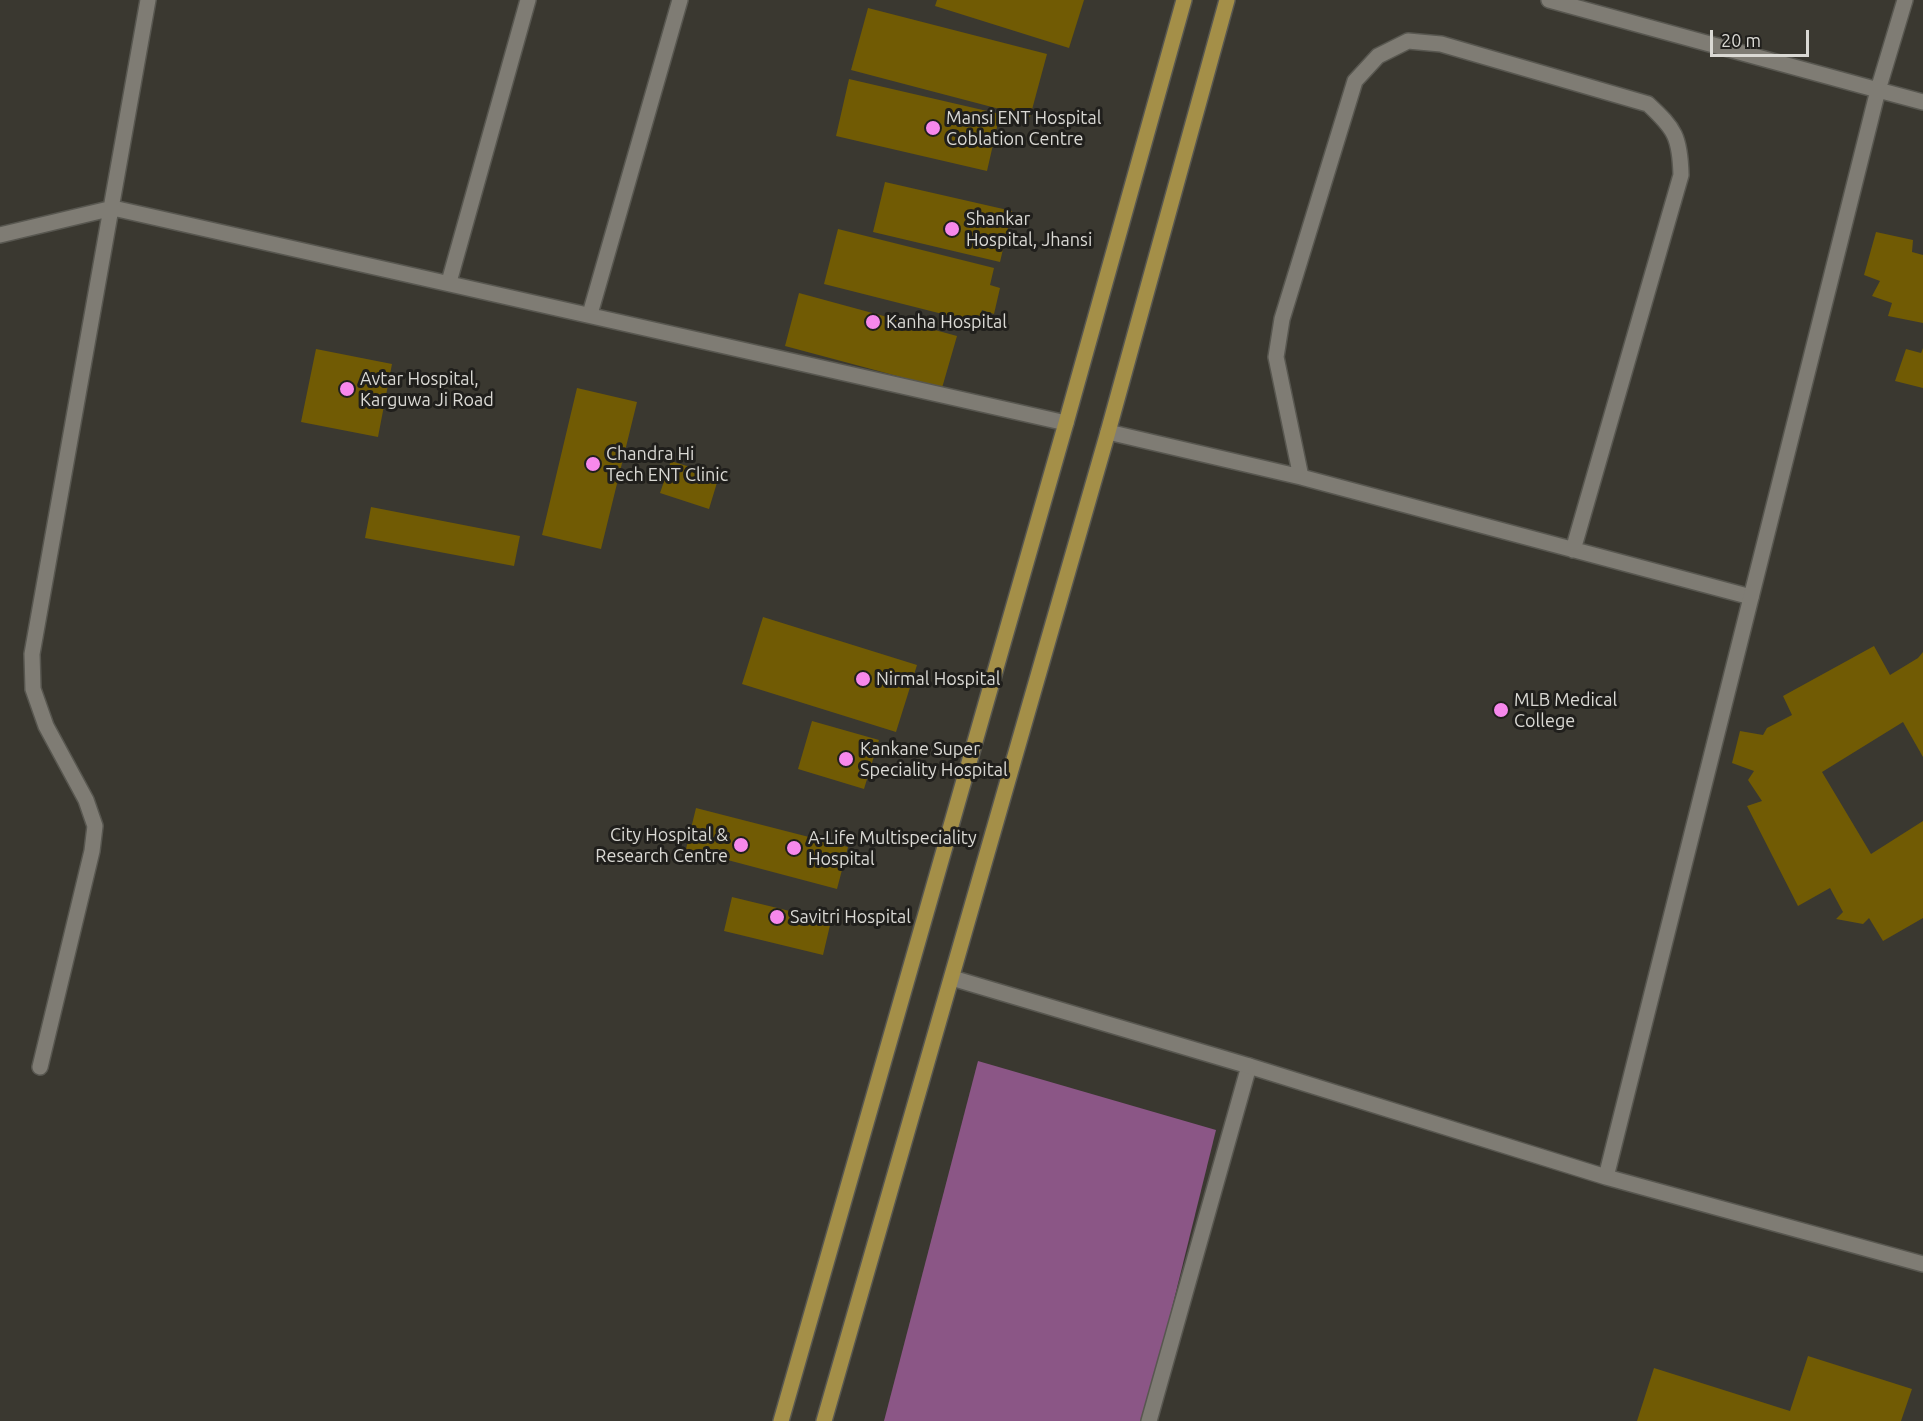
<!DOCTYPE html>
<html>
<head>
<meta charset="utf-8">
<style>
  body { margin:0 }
  #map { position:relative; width:1923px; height:1421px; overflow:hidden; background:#3a3830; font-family:Ubuntu,sans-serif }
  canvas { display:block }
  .scale { position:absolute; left:1710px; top:30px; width:99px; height:27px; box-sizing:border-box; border:3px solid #dad9d4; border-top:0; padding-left:8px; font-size:18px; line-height:21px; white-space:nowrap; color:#dad9d4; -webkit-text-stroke:4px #201f1c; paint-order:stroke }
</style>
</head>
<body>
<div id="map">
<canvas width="1923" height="1421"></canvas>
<div class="scale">20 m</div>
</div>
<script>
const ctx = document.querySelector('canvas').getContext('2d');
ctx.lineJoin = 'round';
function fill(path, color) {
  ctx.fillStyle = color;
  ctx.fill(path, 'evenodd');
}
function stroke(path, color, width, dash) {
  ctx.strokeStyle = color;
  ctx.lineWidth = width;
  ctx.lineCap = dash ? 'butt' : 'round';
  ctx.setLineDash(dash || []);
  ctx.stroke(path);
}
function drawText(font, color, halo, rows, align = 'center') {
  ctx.font = font + ' Ubuntu,sans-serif';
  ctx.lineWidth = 6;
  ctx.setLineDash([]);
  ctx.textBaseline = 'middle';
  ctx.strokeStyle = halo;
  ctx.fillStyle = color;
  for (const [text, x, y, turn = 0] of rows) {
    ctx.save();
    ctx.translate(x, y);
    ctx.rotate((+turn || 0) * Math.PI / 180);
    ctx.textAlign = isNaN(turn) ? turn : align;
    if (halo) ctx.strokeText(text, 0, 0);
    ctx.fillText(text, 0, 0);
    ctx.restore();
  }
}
fill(new Path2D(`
  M978 1061 1216 1130 1144 1421H884Z`), '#8b5686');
fill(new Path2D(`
  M937 0H1084L1069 48 935 6Z
  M868 8 1047 54 1030 117 851 70Z
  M849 79 1000 114 987 171 836 136Z
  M885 182 1012 211 1000 262 873 232Z
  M838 229 994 268 990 285 1000 288 994 314 982 310 978 323 824 284Z
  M1876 232 1913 240 1912 252 1923 255V323L1888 316 1892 303 1872 296 1880 281 1864 275Z
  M799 293 957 336 942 388 785 346Z
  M1923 348V388L1895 381 1906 349 1921 353Z
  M316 349 392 364 378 437 301 422Z
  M577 388 637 402 601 549 542 535Z
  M671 461 719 476 709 509 660 493Z
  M371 507 520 536 514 566 365 538Z
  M763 617 917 665 896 732 742 684Z
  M1874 646 1890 675 1918 658 1923 652V757L1903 722 1822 772 1871 854 1923 821V918L1883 941 1869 918 1863 924 1836 919 1843 912 1830 888 1798 906 1747 806 1762 801 1748 780 1754 771 1732 763 1740 731 1763 735 1767 728 1792 715 1783 696Z
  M812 721 879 740 864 789 798 769Z
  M696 808 848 847 837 889 686 849Z
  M732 897 831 921 823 955 724 931Z
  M1808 1356 1912 1389 1901 1421H1637L1654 1368 1790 1411Z`), '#715b04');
const service = new Path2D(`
  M1108 432 1301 477 1751 597
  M1301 477 1276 357 1282 319 1355 81 1378 56 1408 41 1441 44 1648 104C1675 129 1680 137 1681 175L1573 550
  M1149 1421 1249 1066`);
const minor = new Path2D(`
  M1549 0 1878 90 1606 1177
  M1905 0 1878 90 1923 102
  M0 235 113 208 1066 423
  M449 282 528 0
  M590 314 680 0
  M952 978 1249 1066 1606 1177 1923 1264
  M40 1067 92 851 95 826 86 800 46 726 33 689 32 654 148 0`);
const primary = new Path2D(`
  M781 1421 1066 423 1184 0
  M824 1421 1108 432 1227 0`);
stroke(service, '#585750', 18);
stroke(minor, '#585750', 18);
stroke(primary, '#585750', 18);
stroke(service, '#7f7c74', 15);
stroke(minor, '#7f7c74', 15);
stroke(primary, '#a48f48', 15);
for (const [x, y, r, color] of [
  [933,128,8,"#f788ec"],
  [952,229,8,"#f788ec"],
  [873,322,8,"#f788ec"],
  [347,389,8,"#f788ec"],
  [593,464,8,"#f788ec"],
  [863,679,8,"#f788ec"],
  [1501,710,8,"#f788ec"],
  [846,759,8,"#f788ec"],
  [741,845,8,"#f788ec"],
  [794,848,8,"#f788ec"],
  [777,917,8,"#f788ec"]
]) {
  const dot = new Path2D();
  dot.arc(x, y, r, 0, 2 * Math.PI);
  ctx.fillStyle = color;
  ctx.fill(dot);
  stroke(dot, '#201f1c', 2);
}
drawText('18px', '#dad9d4', '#201f1c', [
  ["Mansi ENT Hospital",946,118],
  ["Coblation Centre",946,139],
  ["Shankar",966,219],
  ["Hospital, Jhansi",966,240],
  ["Kanha Hospital",886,322],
  ["Avtar Hospital,",360,379],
  ["Karguwa Ji Road",360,400],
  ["Chandra Hi",606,454],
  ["Tech ENT Clinic",606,475],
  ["Nirmal Hospital",876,679],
  ["MLB Medical",1514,700],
  ["College",1514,721],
  ["Kankane Super",860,749],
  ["Speciality Hospital",860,770],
  ["City Hospital &",728,835,"right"],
  ["Research Centre",728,856,"right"],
  ["A-Life Multispeciality",808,838],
  ["Hospital",808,859],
  ["Savitri Hospital",790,917]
], 'left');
</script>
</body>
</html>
